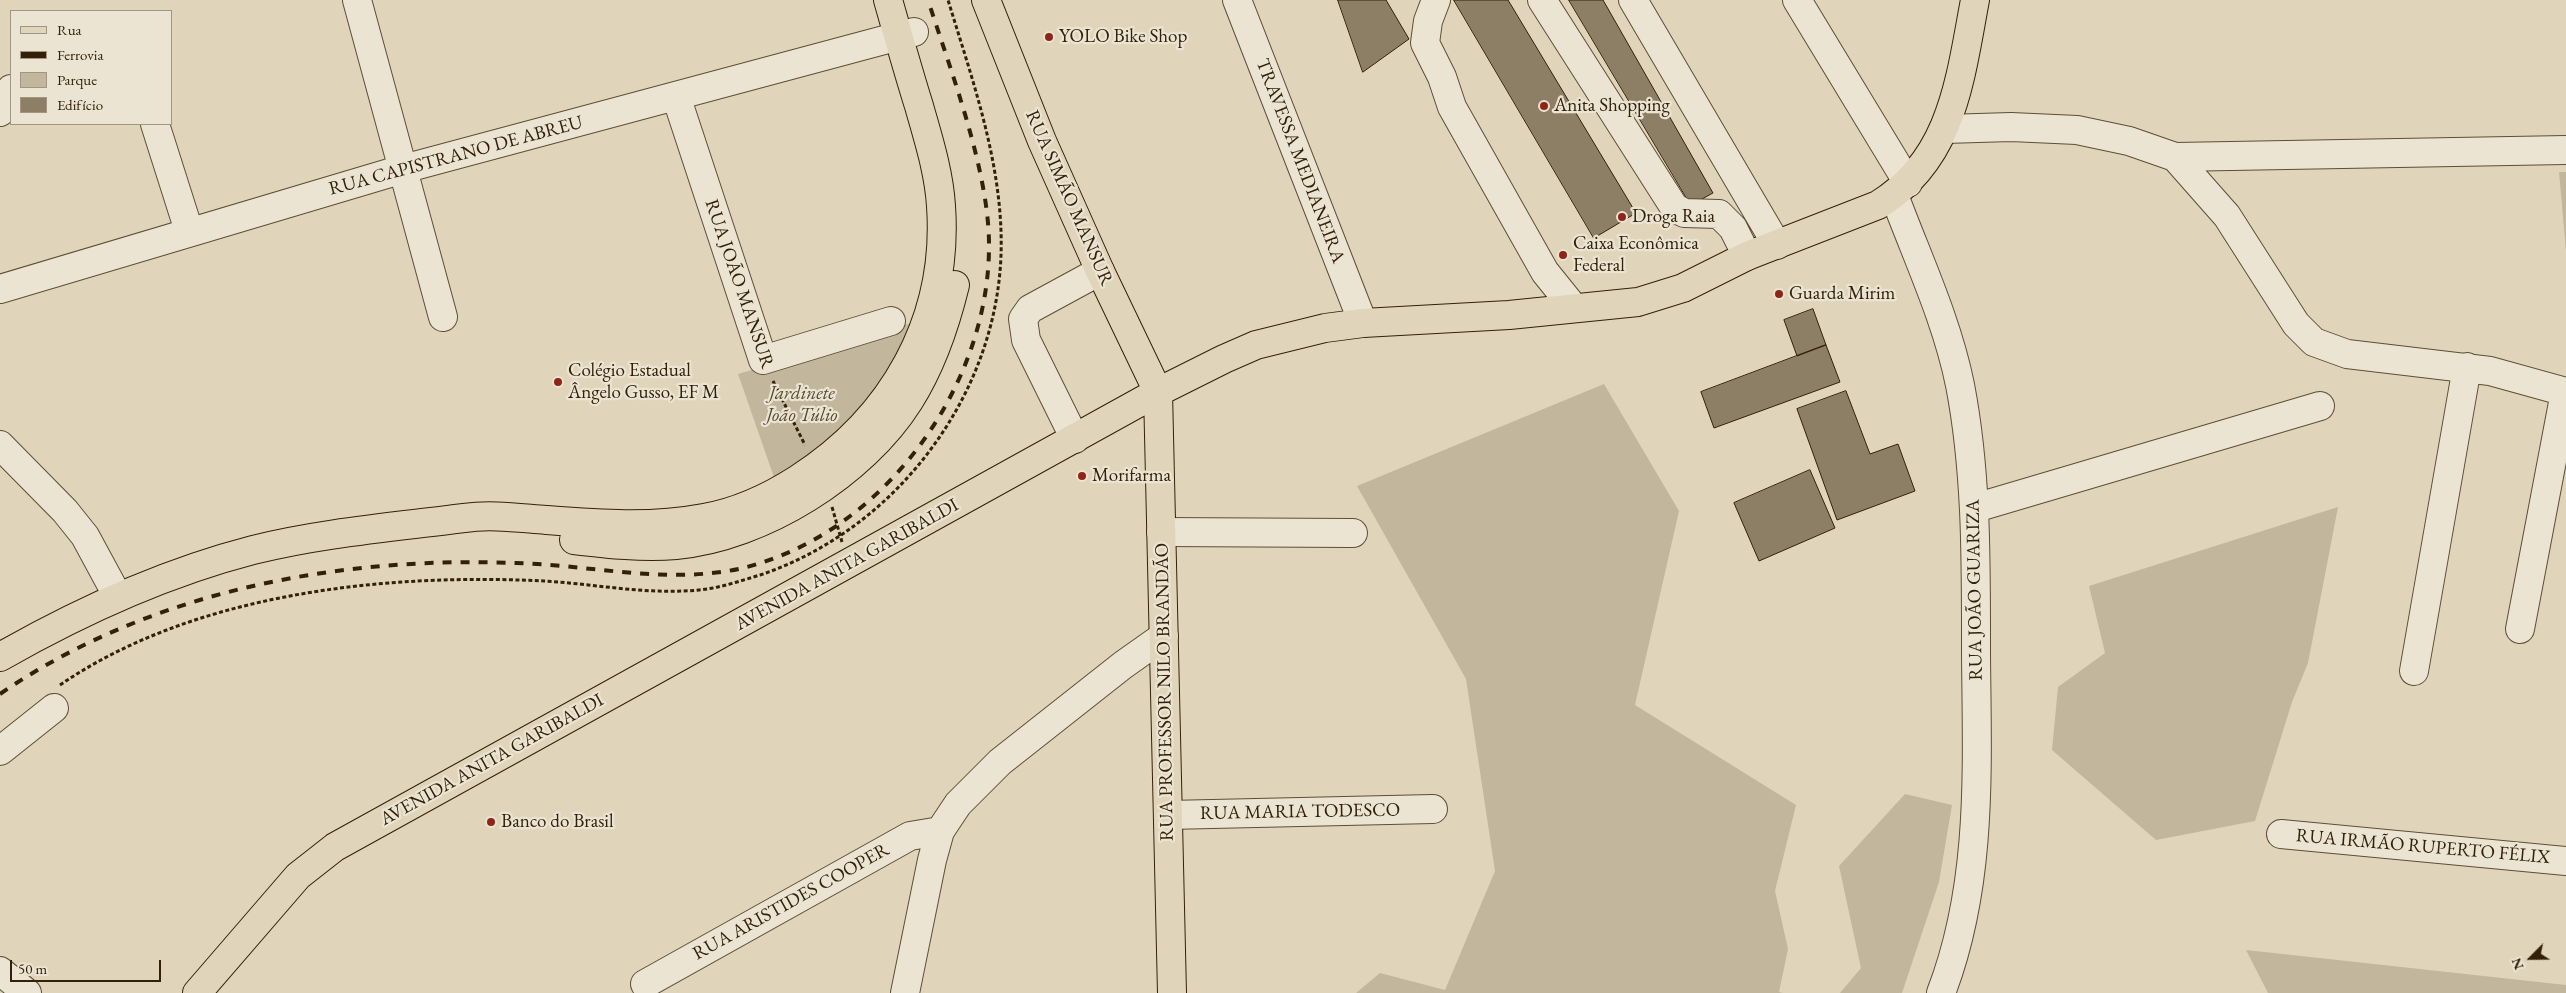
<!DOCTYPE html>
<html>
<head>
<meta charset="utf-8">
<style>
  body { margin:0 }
  #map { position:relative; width:2566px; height:993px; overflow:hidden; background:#e0d5ba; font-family:"EB Garamond",serif }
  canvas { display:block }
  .legend { position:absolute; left:10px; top:10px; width:162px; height:115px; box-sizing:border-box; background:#ebe4d2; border:1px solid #a19681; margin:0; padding:6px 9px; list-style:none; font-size:15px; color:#322108 }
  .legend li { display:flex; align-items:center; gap:10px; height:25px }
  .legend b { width:25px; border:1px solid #a19681 }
  .north { position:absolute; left:2506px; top:933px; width:50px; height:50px; -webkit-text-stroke:4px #ebe4d2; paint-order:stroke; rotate:247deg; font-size:14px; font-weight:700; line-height:20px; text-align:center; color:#322108 }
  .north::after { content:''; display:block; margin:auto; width:18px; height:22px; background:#322108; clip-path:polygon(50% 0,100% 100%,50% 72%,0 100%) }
  .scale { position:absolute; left:10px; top:960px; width:151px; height:22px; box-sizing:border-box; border:2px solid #322108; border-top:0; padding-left:6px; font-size:15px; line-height:18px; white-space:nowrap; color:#322108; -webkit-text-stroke:4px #ebe4d2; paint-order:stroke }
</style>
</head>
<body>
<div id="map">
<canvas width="2566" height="993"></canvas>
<ul class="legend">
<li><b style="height:6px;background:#e0d5ba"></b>Rua</li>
<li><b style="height:6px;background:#322108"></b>Ferrovia</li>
<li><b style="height:14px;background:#c2b69c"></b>Parque</li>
<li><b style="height:14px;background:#8c7f65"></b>Edifício</li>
</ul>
<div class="north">N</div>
<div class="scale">50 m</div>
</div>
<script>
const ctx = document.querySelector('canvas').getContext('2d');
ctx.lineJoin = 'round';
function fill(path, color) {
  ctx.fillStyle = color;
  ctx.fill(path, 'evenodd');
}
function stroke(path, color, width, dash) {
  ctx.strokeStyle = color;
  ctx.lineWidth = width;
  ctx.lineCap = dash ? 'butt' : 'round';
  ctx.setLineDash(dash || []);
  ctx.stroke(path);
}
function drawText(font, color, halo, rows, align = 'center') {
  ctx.font = font + ' "EB Garamond",serif';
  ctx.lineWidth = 4.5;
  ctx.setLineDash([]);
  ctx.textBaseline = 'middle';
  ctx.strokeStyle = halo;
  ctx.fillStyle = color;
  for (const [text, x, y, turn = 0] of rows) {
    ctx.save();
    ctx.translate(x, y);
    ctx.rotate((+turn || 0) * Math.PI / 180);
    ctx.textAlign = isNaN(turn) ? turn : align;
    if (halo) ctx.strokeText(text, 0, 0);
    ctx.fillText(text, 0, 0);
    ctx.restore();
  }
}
fill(new Path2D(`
  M2559 172H2566V251Z
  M915 322 897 361 860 413 776 483 738 374Z
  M1604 384 1679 511 1635 705 1796 805 1775 891 1788 949 1779 992 1783 993H1356L1380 973 1445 990 1495 871 1466 679 1357 486Z
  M2338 507 2308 663 2292 702 2255 821 2156 840 2052 750 2058 687 2105 653 2089 586Z
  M1905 794 1952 805 1939 882 1902 993H1840L1861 968 1839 866Z
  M2246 950 2566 985V993H2268Z`), '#c2b69c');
const building = new Path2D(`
  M1338 0H1386L1409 39 1363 72Z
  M1454 0H1508L1636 213 1594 238Z
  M1569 0H1603L1713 193 1691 205Z
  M1813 309 1826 345 1797 356 1784 320Z
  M1826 345 1840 382 1714 428 1701 392Z
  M1846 391 1870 454 1898 444 1915 491 1837 520 1797 409Z
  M1810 470 1835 528 1759 561 1734 503Z`);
fill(building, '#8c7f65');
stroke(building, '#322108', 1);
const minor = new Path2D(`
  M357 0 443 317
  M1237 0 1363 323
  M1436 0 1428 21 1425 43 1442 77 1452 107 1545 272 1574 308
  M1542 0 1674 207 1684 213 1719 214 1733 228 1747 256
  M1633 0 1777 245
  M1797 0 1908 183
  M676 96 763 360 891 321
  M0 112 11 89
  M155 124 189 231
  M1945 129 2011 127 2077 130 2129 141 2175 157 2227 216 2296 324 2314 342 2347 354 2490 371 2566 392
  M2175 157 2566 150
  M1894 195C1917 257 1947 320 1960 385 1977 473 1976 564 1976 654 1977 768 1983 884 1941 993
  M0 289 403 169 914 32
  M1075 439 1026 340 1023 319 1030 309 1100 271
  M0 445 65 511 85 536 118 597
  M1975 508 2320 406
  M1161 532 1353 533
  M2520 629 2565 392
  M2414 671 2467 367
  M0 751 54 708
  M1168 815 1433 809
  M2281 834 2566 861
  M0 971 27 993
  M645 984 910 836 940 831
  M905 993 932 860 940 831 958 804 1000 762 1123 665 1164 636`);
const major = new Path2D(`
  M986 0 1042 141 1100 271 1158 392 1172 993
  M574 540C608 544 643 548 676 545 763 537 863 474 909 401 932 365 945 326 955 285
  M0 657C79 612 164 573 253 550 321 533 394 527 464 518 491 514 519 518 546 520 599 524 651 528 704 518 738 512 770 497 798 479 893 418 949 320 941 206 939 172 928 138 919 106 908 71 898 35 888 0
  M197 993 298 876 335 847 1158 392 1224 359 1256 345 1325 328 1363 323 1509 315 1638 302 1683 288 1747 256 1878 205C1953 159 1960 79 1975 0`);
stroke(minor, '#5e4e34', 30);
stroke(major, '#322108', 30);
stroke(new Path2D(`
  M773 381 805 445
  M832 507 842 542
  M60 685C194 593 385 573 544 581 595 584 647 595 699 590 720 588 740 581 760 575 895 530 996 397 1001 255 1004 168 973 82 948 0`), '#322108', 3, [4, 2.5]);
stroke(minor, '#ebe4d2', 28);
stroke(major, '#e0d5ba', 28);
stroke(new Path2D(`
  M0 694C150 591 338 556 516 563 591 565 669 585 743 568 882 534 988 389 989 248 990 173 951 72 928 0`), '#322108', 4, [9, 9]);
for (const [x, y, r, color] of [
  [1049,37,5,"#8f2418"],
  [1544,106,5,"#8f2418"],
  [1622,217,5,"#8f2418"],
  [1563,255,5,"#8f2418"],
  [1779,294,5,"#8f2418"],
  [558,382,5,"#8f2418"],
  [1082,476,5,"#8f2418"],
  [491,822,5,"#8f2418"]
]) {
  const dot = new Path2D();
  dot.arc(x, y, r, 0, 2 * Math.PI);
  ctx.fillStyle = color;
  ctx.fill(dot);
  stroke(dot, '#ebe4d2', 2);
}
drawText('19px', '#322108', '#ebe4d2', [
  ["YOLO Bike Shop",1059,37],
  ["Anita Shopping",1554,106],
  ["Droga Raia",1632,217],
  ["Caixa Econômica",1573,244],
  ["Federal",1573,266],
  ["Guarda Mirim",1789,294],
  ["Colégio Estadual",568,371],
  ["Ângelo Gusso, EF M",568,393],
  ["Morifarma",1092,476],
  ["Banco do Brasil",501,822]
], 'left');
drawText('19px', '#322108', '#ebe4d2', [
  ["RUA CAPISTRANO DE ABREU",456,156,-15],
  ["TRAVESSA MEDIANEIRA",1300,161,69],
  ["RUA SIMÃO MANSUR",1069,198,66],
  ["RUA JOÃO MANSUR",739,284,71],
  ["AVENIDA ANITA GARIBALDI",847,565,-29],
  ["RUA JOÃO GUARIZA",1975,590,-91],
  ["RUA PROFESSOR NILO BRANDÃO",1165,692,-91],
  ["AVENIDA ANITA GARIBALDI",492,760,-29],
  ["RUA MARIA TODESCO",1300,812,-1],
  ["RUA IRMÃO RUPERTO FÉLIX",2423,847,5],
  ["RUA ARISTIDES COOPER",791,902,-29]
]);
drawText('italic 19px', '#56462d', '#ebe4d2', [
  ["Jardinete",802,394],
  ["João Túlio",802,416]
]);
</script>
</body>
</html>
